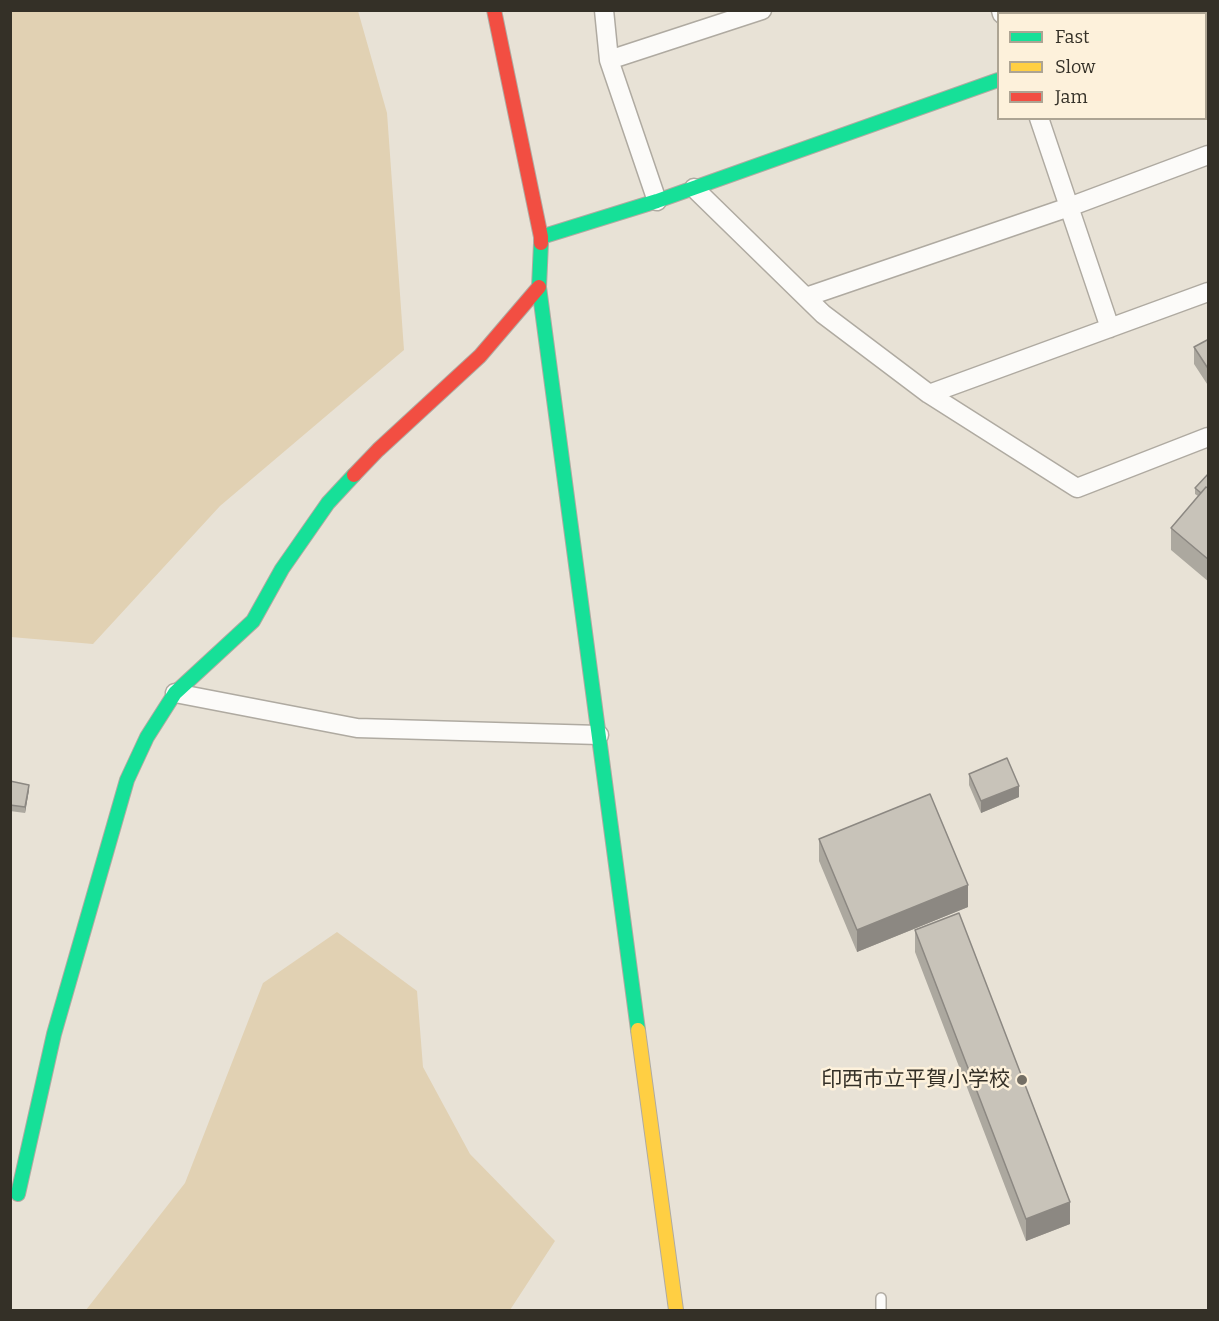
<!DOCTYPE html>
<html>
<head>
<meta charset="utf-8">
<style>
  body { margin:0 }
  #map { position:relative; width:1219px; height:1321px; overflow:hidden; background:#e8e2d6; font-family:Bitter,serif }
  canvas { display:block }
  .frame { position:absolute; inset:0; border:12px solid #343027; pointer-events:none }
  .legend { position:absolute; left:997px; top:12px; width:210px; height:108px; box-sizing:border-box; background:#fdf1db; border:2px solid #ada493; margin:0; padding:8px 10px; list-style:none; font-size:18px; color:#343027 }
  .legend li { display:flex; align-items:center; gap:12px; height:30px }
  .legend b { width:30px; border:2px solid #ada493 }
</style>
</head>
<body>
<div id="map">
<canvas width="1219" height="1321"></canvas>
<div class="frame"></div>
<ul class="legend">
<li><b style="height:8px;background:#16e098"></b>Fast</li>
<li><b style="height:8px;background:#ffcf43"></b>Slow</li>
<li><b style="height:8px;background:#f24e42"></b>Jam</li>
</ul>
</div>
<script>
const ctx = document.querySelector('canvas').getContext('2d');
ctx.lineJoin = 'round';
function fill(path, color) {
  ctx.fillStyle = color;
  ctx.fill(path, 'evenodd');
}
function stroke(path, color, width, dash) {
  ctx.strokeStyle = color;
  ctx.lineWidth = width;
  ctx.lineCap = dash ? 'butt' : 'round';
  ctx.setLineDash(dash || []);
  ctx.stroke(path);
}
function drawText(font, color, halo, rows, align = 'center') {
  ctx.font = font + ' Bitter,"Noto Sans JP",serif';
  ctx.lineWidth = 5;
  ctx.setLineDash([]);
  ctx.textBaseline = 'middle';
  ctx.strokeStyle = halo;
  ctx.fillStyle = color;
  for (const [text, x, y, turn = 0] of rows) {
    ctx.save();
    ctx.translate(x, y);
    ctx.rotate((+turn || 0) * Math.PI / 180);
    ctx.textAlign = isNaN(turn) ? turn : align;
    if (halo) ctx.strokeText(text, 0, 0);
    ctx.fillText(text, 0, 0);
    ctx.restore();
  }
}
fill(new Path2D(`
  M10 11H358L387 113 404 350 220 506 93 644 11 637Z
  M337 932 417 991 423 1067 470 1154 555 1241 510 1310H86L185 1183 263 983Z`), '#e1d1b3');
const lane = new Path2D(`
  M881 1310V1298`);
const street = new Path2D(`
  M604 10 609 60 657 201
  M1001 10 1002 14
  M609 60 762 10
  M1039 118 1110 328
  M694 188 823 314 929 394 1077 488 1208 437
  M806 297 1069 207 1208 155
  M929 394 1208 292
  M175 693 357 728 599 735`);
const fast = new Path2D(`
  M1187 14 1195 10
  M541 237 657 201 998 80
  M541 243 539 287 638 1030
  M18 1194 54 1034 127 780 147 737 175 693 253 621 282 569 328 503 354 475`);
const slow = new Path2D(`
  M638 1030 676 1310`);
const jam = new Path2D(`
  M494 10 541 237V243
  M354 475 378 450 480 356 539 287`);
stroke(lane, '#afaaa1', 12);
stroke(street, '#afaaa1', 21);
stroke(fast, '#afaaa1', 16);
stroke(slow, '#afaaa1', 16);
stroke(jam, '#afaaa1', 16);
stroke(lane, '#fcfbf9', 9);
stroke(street, '#fcfbf9', 18);
stroke(fast, '#16e098', 14);
stroke(slow, '#ffcf43', 14);
stroke(jam, '#f24e42', 14);
fill(new Path2D(`
  M1209 339V387L1194 364V347Z
  M1209 473V582L1171 550V528L1198 496 1195 494V488Z
  M969 774 1019 797 981 813 969 785Z
  M10 781 29 790 25 813 10 811Z
  M819 839 968 907 857 952 819 861Z
  M915 930 1070 1224 1026 1241 915 952Z`), '#aca89f');
fill(new Path2D(`
  M29 785V790L25 813V807Z
  M1019 786V797L981 813V801Z
  M968 885V907L857 952V930Z
  M1070 1202V1224L1026 1241V1219Z`), '#8c8882');
const building = new Path2D(`
  M1209 339V370L1194 347Z
  M1209 473V489L1206 487 1201 493 1195 488Z
  M1206 487 1209 489V560L1171 528Z
  M1007 758 1019 786 981 801 969 774Z
  M10 781 29 785 25 807 10 805Z
  M930 794 968 885 857 930 819 839Z
  M959 913 1070 1202 1026 1219 915 930Z`);
fill(building, '#c8c3b9');
stroke(building, '#8c8882', 1.5);
for (const [x, y, r, color] of [
  [1022,1080,6,"#736e64"]
]) {
  const dot = new Path2D();
  dot.arc(x, y, r, 0, 2 * Math.PI);
  ctx.fillStyle = color;
  ctx.fill(dot);
  stroke(dot, '#fdf1db', 2);
}
drawText('21px', '#343027', '#fdf1db', [
  ["印西市立平賀小学校",1010,1080]
], 'right');
</script>
</body>
</html>
